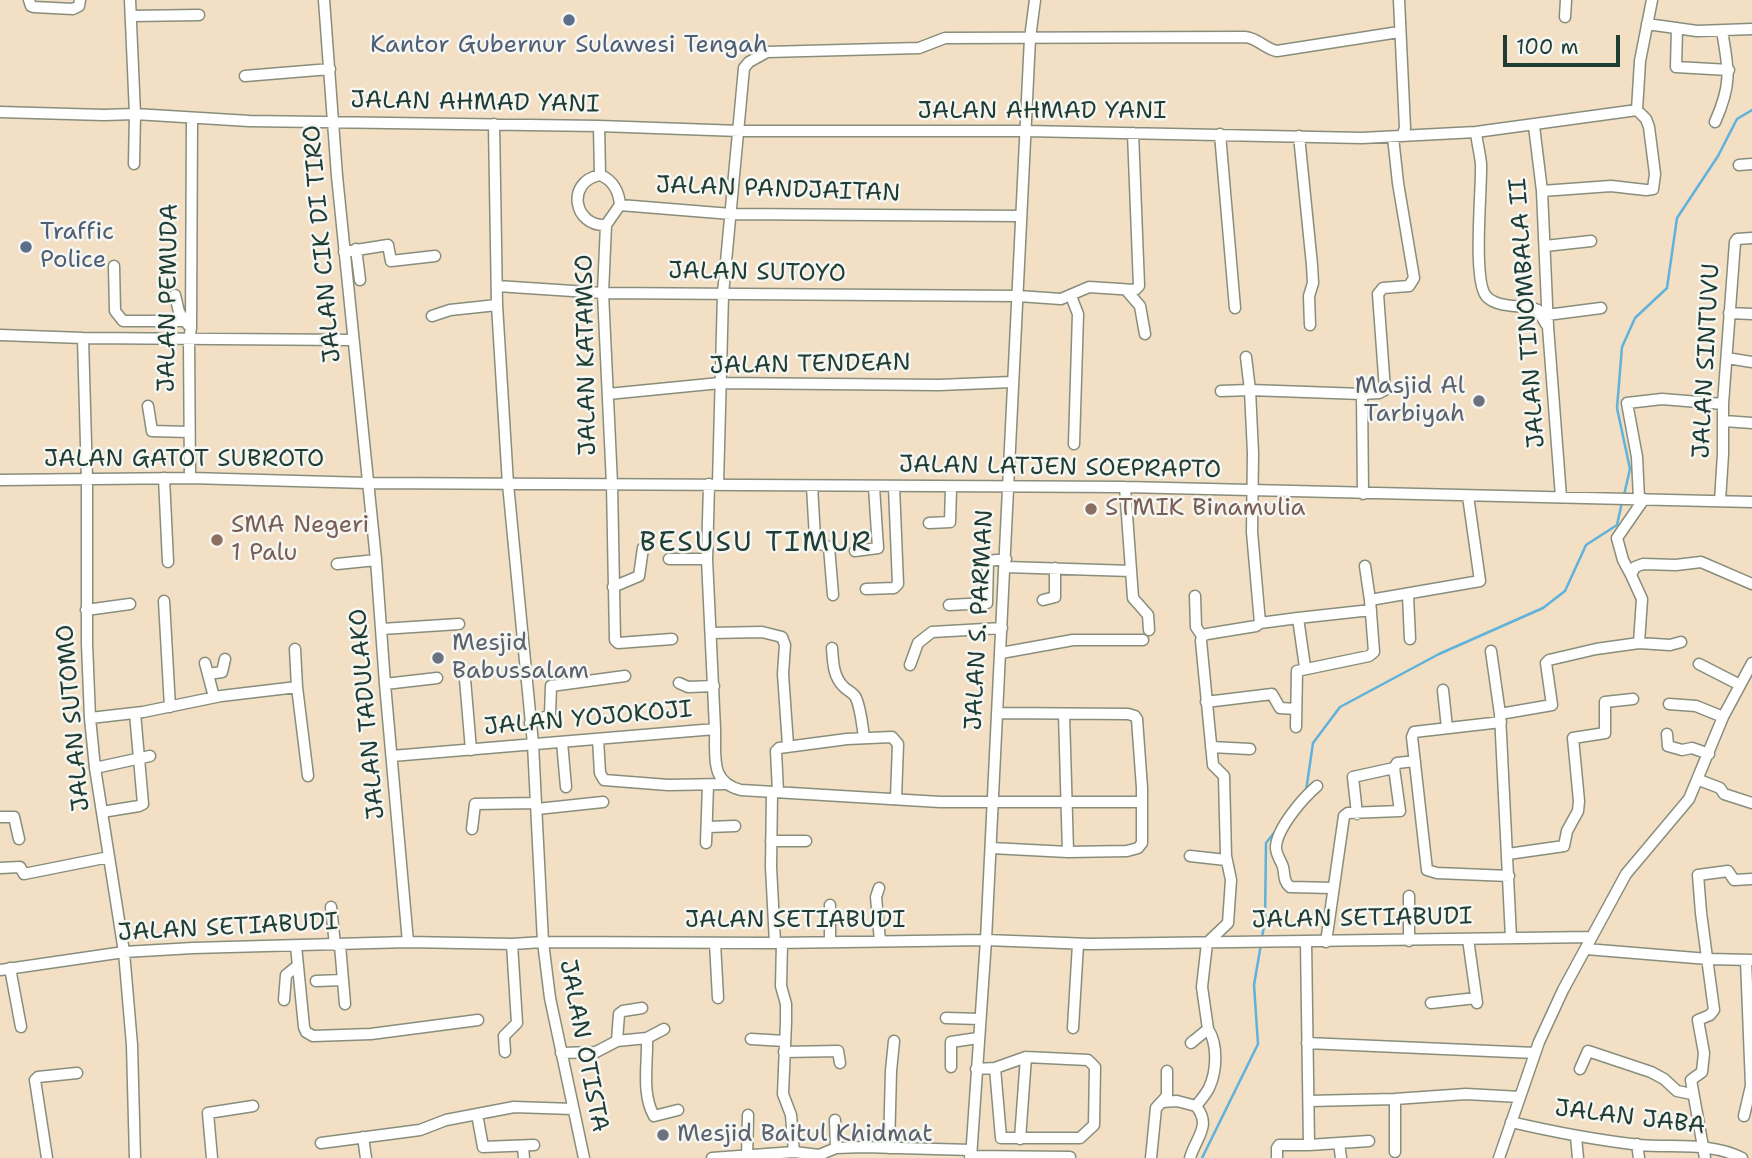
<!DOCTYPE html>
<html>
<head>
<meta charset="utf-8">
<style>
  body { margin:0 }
  #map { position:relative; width:1752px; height:1158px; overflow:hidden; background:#f2dfc4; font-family:"Shantell Sans",sans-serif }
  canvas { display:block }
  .scale { position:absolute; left:1503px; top:35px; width:117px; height:32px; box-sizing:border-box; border:4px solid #1f3d34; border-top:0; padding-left:9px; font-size:21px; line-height:24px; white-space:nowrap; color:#1f3d34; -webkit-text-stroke:5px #f6f6f2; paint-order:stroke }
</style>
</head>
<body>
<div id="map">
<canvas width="1752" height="1158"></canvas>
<div class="scale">100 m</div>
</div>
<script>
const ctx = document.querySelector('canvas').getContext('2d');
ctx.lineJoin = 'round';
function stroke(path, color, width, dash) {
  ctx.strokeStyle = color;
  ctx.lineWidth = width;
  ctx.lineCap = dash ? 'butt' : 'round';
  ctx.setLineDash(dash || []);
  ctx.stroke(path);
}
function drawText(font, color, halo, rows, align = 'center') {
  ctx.font = font + ' "Shantell Sans",sans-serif';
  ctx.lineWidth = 5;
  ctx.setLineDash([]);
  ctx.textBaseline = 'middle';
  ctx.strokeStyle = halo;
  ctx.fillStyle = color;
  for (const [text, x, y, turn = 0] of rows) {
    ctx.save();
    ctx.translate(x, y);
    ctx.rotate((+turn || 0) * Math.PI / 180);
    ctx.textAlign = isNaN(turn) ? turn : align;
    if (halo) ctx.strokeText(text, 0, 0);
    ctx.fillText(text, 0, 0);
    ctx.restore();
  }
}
stroke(new Path2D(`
  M1624 495 1630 469 1617 408 1622 347 1635 318 1667 288 1677 218 1718 156 1737 119 1752 110
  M1306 791 1313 743 1340 707 1439 654 1543 608 1565 591 1586 545 1617 525 1622 502
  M1262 937 1265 921 1266 843 1277 829
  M1202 1158 1258 1044 1254 985 1261 944`), '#5fb2da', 2.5);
const minor = new Path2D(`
  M29 0 31 6 34 7 73 9 79 6 80 0
  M130 0 135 114 134 164
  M324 0 337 176 376 560 385 684 408 942
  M1399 0 1405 128 1402 136
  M131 16 199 15
  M1565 17 1566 0
  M1647 24 1697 31 1752 29
  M1677 28 1676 67 1729 70
  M245 76 330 69
  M1637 110 1640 61 1652 0
  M0 112 104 115 135 114 249 121 599 126 740 131H1026L1362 138 1476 132 1637 110
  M1715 122C1732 84 1729 70 1722 31
  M494 124 497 305 508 484 533 744 543 942 550 998 584 1158
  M599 126 600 175C613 180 619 192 620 205L731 214 1021 216
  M1534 126 1542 191 1548 327 1561 497
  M1476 132C1477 143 1480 153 1481 164 1482 189 1472 283 1487 297 1499 309 1523 304 1538 310L1546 324
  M1220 134 1235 308
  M1299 136 1312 265 1313 283 1309 296 1310 325
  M1739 165 1752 164
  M600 175C565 182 574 227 606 225
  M1542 191 1611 186 1646 190 1653 189 1655 174 1649 127 1646 119 1637 110
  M620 205 606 225 603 293 612 484 615 640 618 643 672 639
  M1545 246 1591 241
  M356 249 360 280
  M344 252 388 245 391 261 435 256
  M114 266 115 311 123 321H185
  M497 286 603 293 1018 296 1061 299 1089 287 1135 290 1139 286 1133 133
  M1127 291 1140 306 1145 334
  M175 295 179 312 188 325
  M1071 296 1078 314 1074 444
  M1729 313 1752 314
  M1547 315 1601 308
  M432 316 450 310 497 305
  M0 335 83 338 352 340
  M83 338 87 480V644L90 718 95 768 124 952 132 1045 135 1158
  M1727 358 1752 362
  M1221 391 1250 390 1246 357
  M608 394 720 383 939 385 1012 382
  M1362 394 1363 494
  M148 406 152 431 189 432
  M1724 421 1752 423
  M164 478 168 562
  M190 478 189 339 191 328 192 119
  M0 480 190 478 367 483 1125 487C1334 493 1543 496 1752 502
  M709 484 707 559 715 729
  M718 484 723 294 744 68 749 62 767 52 919 48 945 38 1245 37C1258 38 1265 49 1277 51L1399 32
  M812 486 815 538 818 543 829 547 833 595
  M1125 487 1133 598 1148 615 1149 630
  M1639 499 1637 457 1627 403 1662 399 1723 404
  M1720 501 1723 454V404L1735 242 1737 239 1752 238
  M929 523 950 522 951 488
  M855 551 878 548 874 487
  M669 559H707
  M337 564 376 560
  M1365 566 1370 600
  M1006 567 1131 571
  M1631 575 1623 560 1617 538 1644 499
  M613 587 639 576 643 548
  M866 589 894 588 898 584 894 487
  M1408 595 1410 639
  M1195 596 1196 627 1202 636
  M1043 600 1055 597V568
  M164 601 170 707
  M949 605 987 603 988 561 1006 559
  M86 610 130 604
  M1298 618 1371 610
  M1260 623 1298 618 1305 667
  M382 629 459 624
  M711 633 762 632 782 637 785 645 783 674 788 745
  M1639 643 1670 645 1681 642
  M832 648C833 661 833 676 843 686 847 691 853 692 856 698 861 709 862 725 864 737
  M295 649 297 687
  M1491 651 1500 714
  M1001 653 1073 640H1143
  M205 663 214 697
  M1699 664 1740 685
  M910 665 918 643 932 632 1002 628
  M208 674 222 672 225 659
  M465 679 471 750
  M679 683 688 687 714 686
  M385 684 437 678
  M1443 690 1447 728
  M1206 702 1272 694 1280 708 1296 709
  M1669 704 1696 706 1723 717
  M997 713 1128 714 1135 716 1137 719 1142 788V843L1138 848 1127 851 1068 852
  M90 718 143 712 221 696 297 687 308 776
  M1501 722 1414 732 1412 737 1427 870 1437 873 1509 876
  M530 723 550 715 551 686 625 676
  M1296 727 1297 671 1369 656 1374 652 1370 600 1480 581 1468 496
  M1667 734 1668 746 1682 750 1692 748 1709 754
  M598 739 600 773 604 780 668 785 725 784
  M562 742 566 787
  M1211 747 1250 749
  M392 756 715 729C716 756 709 782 741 790L940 802H1141
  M95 768 150 756
  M1699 780 1720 788 1724 794 1752 803
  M1317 786C1303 798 1278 827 1276 846 1275 854 1281 860 1283 867 1285 875 1283 881 1290 887L1333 888
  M772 792 771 867 775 943
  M778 792 776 751 779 748 847 739 892 737 898 744 896 798
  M537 809 603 802
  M102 812 139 806 143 804 135 713
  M1357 814 1353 777 1394 768
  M0 817H14L19 839
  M708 827 735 826
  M472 829 475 804 536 803
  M771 841H806
  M706 843 708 785
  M991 848 1068 852 1064 714
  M1508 854 1564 846 1567 831 1578 811 1579 801 1573 738 1605 733V702L1633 699
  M1190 856 1226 860
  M0 868 20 867 24 874 109 857
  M879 888 876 897 880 941
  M331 907 335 945
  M1511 938 1500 714 1552 705 1546 663 1549 660 1596 649 1639 643 1642 599 1631 575 1635 567 1643 564 1676 565 1701 562 1752 584
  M1468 939 1477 1003
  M1409 941V896
  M830 942V905
  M1306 942 1309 1145 1339 1143 1341 1158
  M1326 942 1344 816 1348 813 1400 811 1394 768 1397 763 1415 761
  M715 943 718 998
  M782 943 781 986 786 1004V1022L783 1094 791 1115 794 1152
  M340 945 345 1004
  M296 946 304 1027 306 1032 313 1036 371 1034 478 1020
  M1586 949 1708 959 1752 960
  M10 968 21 1027
  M0 970 124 952 193 948 408 942 512 944 543 942 775 943 986 940 1090 944 1592 937
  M316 981 343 980
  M284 1000 286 975 297 966
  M1431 1003 1476 998
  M946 1018 980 1019
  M1073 1028 1078 944
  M647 1038C648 1063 641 1093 654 1116L678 1110
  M751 1039 785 1041
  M617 1041 647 1038 664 1029
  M1193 1041 1191 1043 1208 1029 1202 987 1207 943 1228 923 1231 880 1226 856 1224 776 1213 765 1201 641 1202 636 1207 634 1256 626 1260 623 1252 532 1253 453 1250 390 1362 394 1379 393 1385 390 1378 294 1383 288 1409 286 1414 278 1398 183 1393 137
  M1307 1043 1535 1053
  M505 1052 504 1036 517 1023 512 944
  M784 1052 838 1051 840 1063
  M561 1053 596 1052 617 1041 619 1014 623 1011 642 1008
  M951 1067V1042L978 1038
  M976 1069 995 1068 1026 1057 1088 1060 1095 1067 1094 1125 1080 1138H1001L995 1068
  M1580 1069 1588 1051 1651 1072 1664 1079 1677 1091 1692 1094
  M1395 1099V1152
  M1309 1101 1395 1099 1466 1094 1520 1097
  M1162 1102 1177 1101 1196 1106C1200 1101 1206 1094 1209 1088 1217 1071 1218 1044 1208 1029
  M477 1114 483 1147 534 1145
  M1744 1116 1751 1086 1746 960
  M835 1120 836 1148
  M1511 1122C1554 1132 1596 1140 1640 1145 1674 1148 1711 1142 1742 1158
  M363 1137 366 1158
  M1576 1137 1578 1158
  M1020 1139 1026 1057
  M321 1143 420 1130 446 1120 514 1107 573 1109
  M1339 1143 1369 1141
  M1637 1144 1639 1158
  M523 1147 524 1158
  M889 1148 891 1071 894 1041
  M970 1156 1070 1157
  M47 1158 35 1080 38 1077 77 1073
  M212 1158 208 1113 253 1106
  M712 1158 794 1152 819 1155 836 1148 863 1147 971 1150
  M747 1158 748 1115
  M971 1158 986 940 1030 38 1035 0
  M1151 1158 1156 1108 1167 1096V1071
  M1190 1158C1196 1137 1212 1126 1196 1106
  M1277 1158V1148L1279 1145H1309
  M1499 1158 1539 1042 1563 990 1626 874 1689 799 1723 717 1752 663
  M1705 1158 1691 1080 1702 1072 1704 1053 1698 1020 1710 1015 1714 1010 1701 913 1698 875 1728 871 1734 880 1752 879`);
stroke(minor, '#888e7c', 13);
stroke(minor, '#fff', 10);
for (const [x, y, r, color] of [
  [569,20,7,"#5c6f8a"],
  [26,247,7,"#5c6f8a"],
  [1479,401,7,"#6b7280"],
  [1091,509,7,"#8d6e63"],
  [217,540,7,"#8d6e63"],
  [438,658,7,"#6b7280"],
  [663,1135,7,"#6b7280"]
]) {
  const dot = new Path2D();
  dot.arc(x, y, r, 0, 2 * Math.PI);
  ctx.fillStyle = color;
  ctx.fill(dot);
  stroke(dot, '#f6f6f2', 2.5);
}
drawText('24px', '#4e5e75', '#f6f6f2', [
  ["Kantor Gubernur Sulawesi Tengah",569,46],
  ["Traffic",40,233,"left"],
  ["Police",40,261,"left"]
]);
drawText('24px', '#1f3d34', '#f6f6f2', [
  ["JALAN AHMAD YANI",475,103,1],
  ["JALAN AHMAD YANI",1042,112],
  ["JALAN PANDJAITAN",778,190,2],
  ["JALAN CIK DI TIRO",323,244,-95],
  ["JALAN SUTOYO",757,273,1],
  ["JALAN PEMUDA",169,298,-89],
  ["JALAN TINOMBALA II",1528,313,-94],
  ["JALAN KATAMSO",587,355,-91],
  ["JALAN SINTUVU",1707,361,-87],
  ["JALAN TENDEAN",810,365,-1],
  ["JALAN GATOT SUBROTO",184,460],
  ["JALAN LATJEN SOEPRAPTO",1060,468,1],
  ["JALAN S. PARMAN",980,620,-87],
  ["JALAN TADULAKO",368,714,-95],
  ["JALAN SUTOMO",74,718,-95],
  ["JALAN YOJOKOJI",588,719,-5],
  ["JALAN SETIABUDI",1362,919,-1],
  ["JALAN SETIABUDI",795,921],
  ["JALAN SETIABUDI",228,928,-3],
  ["JALAN OTISTA",583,1046,79],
  ["JALAN JABA",1630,1118,7]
]);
drawText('24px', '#5b616d', '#f6f6f2', [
  ["Masjid Al",1465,387,"right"],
  ["Tarbiyah",1465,415,"right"],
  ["Mesjid",452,644],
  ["Babussalam",452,672],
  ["Mesjid Baitul Khidmat",677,1135]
], 'left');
drawText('24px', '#785e54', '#f6f6f2', [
  ["STMIK Binamulia",1105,509],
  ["SMA Negeri",231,526],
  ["1 Palu",231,554]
], 'left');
ctx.letterSpacing = '2px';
drawText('28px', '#1f3d34', '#f6f6f2', [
  ["BESUSU TIMUR",756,544]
]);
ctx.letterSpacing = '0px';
</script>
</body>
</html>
